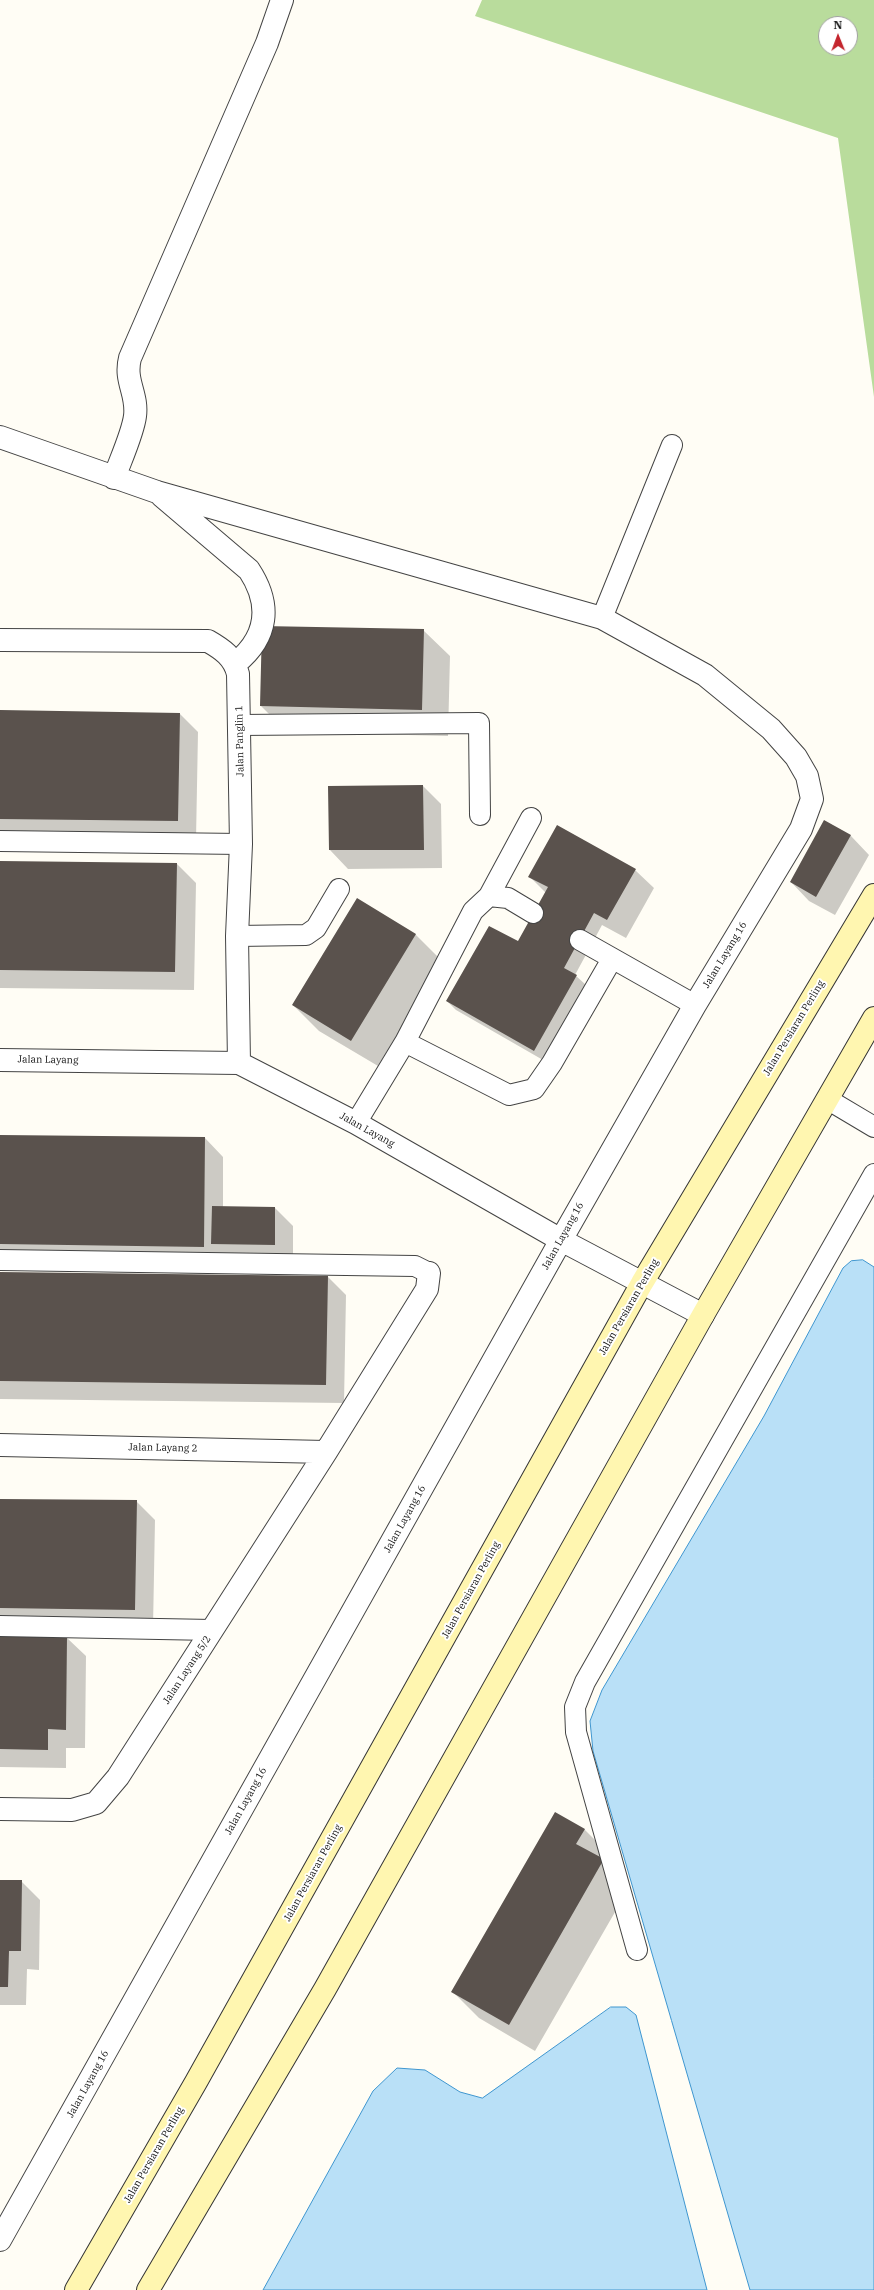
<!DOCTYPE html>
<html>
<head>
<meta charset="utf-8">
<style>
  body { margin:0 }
  #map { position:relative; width:874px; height:2290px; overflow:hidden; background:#fffdf5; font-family:"IBM Plex Serif",serif }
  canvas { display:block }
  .north { position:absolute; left:818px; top:16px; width:40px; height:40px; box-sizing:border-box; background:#fff; border:1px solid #a0a0a0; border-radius:50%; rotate:359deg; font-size:11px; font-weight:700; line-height:16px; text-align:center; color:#111 }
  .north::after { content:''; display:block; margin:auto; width:14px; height:18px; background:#c4262e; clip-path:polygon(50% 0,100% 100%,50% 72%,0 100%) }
</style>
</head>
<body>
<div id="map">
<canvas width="874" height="2290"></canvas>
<div class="north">N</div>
</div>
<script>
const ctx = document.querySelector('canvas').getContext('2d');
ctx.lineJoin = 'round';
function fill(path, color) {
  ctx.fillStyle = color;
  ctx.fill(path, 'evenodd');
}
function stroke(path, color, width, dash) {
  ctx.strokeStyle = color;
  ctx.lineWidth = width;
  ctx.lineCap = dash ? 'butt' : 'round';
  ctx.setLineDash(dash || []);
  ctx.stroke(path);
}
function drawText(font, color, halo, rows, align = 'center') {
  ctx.font = font + ' "IBM Plex Serif",serif';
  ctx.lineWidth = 4;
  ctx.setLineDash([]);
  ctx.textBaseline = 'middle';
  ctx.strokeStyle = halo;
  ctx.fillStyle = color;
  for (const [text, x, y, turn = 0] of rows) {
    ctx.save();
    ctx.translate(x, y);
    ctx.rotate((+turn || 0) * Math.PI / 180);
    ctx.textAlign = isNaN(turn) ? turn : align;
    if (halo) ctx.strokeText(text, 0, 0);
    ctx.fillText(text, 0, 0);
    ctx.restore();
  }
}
fill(new Path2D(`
  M482 0H874V397L838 138 475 16ZM826 24H850V48H826Z`), '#b9dc9c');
const water = new Path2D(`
  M863 1260 874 1267V2290H750L593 1751 590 1721 602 1690 764 1416 843 1268 851 1261Z
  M611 2007H626L636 2015 707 2290H263L373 2091 397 2068 425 2070 460 2092 482 2098Z`);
fill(water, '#b9e0f7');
stroke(water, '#3f96cf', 1);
fill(new Path2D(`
  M423 630 450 656 448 736 287 732 261 706Z
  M0 711 180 714 198 732 196 840 0 837Z
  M423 786 441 804 442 868 348 869 330 850 329 787Z
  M825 822 851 836 869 855 835 915 809 901 791 882Z
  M0 862 177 864 196 883 194 990 0 988Z
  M635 870 654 888 626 938 602 925 575 975 586 985 543 1060 456 1010 447 1001 518 943 546 893 529 876Z
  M415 934 442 961 378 1066 319 1031 293 1005Z
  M0 1136 205 1138 223 1157V1207L275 1208 293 1226V1263L231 1262 222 1253V1265L0 1262Z
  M0 1273 327 1276 346 1295 344 1403 0 1399Z
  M0 1500 136 1501 155 1520 153 1628 0 1626Z
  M0 1637 67 1638 86 1656 85 1748H66V1768L0 1767Z
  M584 1829 611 1856 630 1886 535 2051 479 2018 453 1992Z
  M0 1881H21L40 1900 39 1970 27 1969 26 2005H0Z`), '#0003');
fill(new Path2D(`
  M262 626 424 629 422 710 260 706Z
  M0 710 180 713 178 821 0 819Z
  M423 785 424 850H329L328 786Z
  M824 820 851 835 816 897 790 882Z
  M557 825 636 869 607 920 594 913 564 968 577 975 534 1051 446 1001 489 926 518 941 548 887 528 877Z
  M0 861 177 863 175 972 0 970Z
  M357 898 416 934 351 1041 292 1005Z
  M0 1135 205 1137 204 1247 0 1244Z
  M212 1206 275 1207V1245L211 1244Z
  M0 1272 328 1276 326 1385 0 1381Z
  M0 1499 137 1500 135 1610 0 1608Z
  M0 1635 67 1637 66 1730 48 1729V1750L0 1749Z
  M555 1812 585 1829 576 1844 604 1859 509 2025 451 1992Z
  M0 1880H22L21 1951H9L8 1987H0Z`), '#5a524d');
const lane = new Path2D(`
  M602 618 672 445
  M239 725 479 723 480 815
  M531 818 489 896 508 898 533 913
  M0 841 241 844
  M489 896 473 911 405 1042 509 1095 534 1089 552 1063 612 959
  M237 936 306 935 316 928 339 889
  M580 940 695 1005
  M827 1099 874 1127
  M356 1123 405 1042
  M0 1260 415 1266 429 1273
  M0 1626 212 1630
  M637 1950 576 1732 575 1707 585 1682 874 1174`);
const street = new Path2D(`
  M0 437 157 492 602 618 705 675 771 729 796 757 807 776 812 799 801 829 695 1005 561 1240 0 2240
  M114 478C120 461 133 433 135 416 138 394 124 381 130 358L267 43 282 0
  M162 496 249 570C272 605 268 637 236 663
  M0 640 208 641C222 649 234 657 238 674L241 844 237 936 239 1063
  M0 1060 239 1063 356 1123 561 1240 703 1315
  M0 1445 326 1452
  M0 1809 72 1810 96 1803 118 1777 326 1452 427 1289 429 1273`);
const secondary = new Path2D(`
  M76 2290 196 2082 642 1283 874 895
  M148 2290 325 1989 703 1315 874 1018`);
stroke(lane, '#444', 22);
stroke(street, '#444', 24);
stroke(secondary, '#333', 24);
stroke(lane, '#fff', 20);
stroke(street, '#fff', 22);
stroke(secondary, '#fff6b0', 22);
drawText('10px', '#111', '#fff', [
  ["Jalan Panglin 1",240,741,-91],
  ["Jalan Layang 16",725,955,-59],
  ["Jalan Persiaran Perling",794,1028,-59],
  ["Jalan Layang",48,1060,1],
  ["Jalan Layang",367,1130,29],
  ["Jalan Layang 16",563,1236,-61],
  ["Jalan Persiaran Perling",629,1307,-60],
  ["Jalan Layang 2",163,1448,1],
  ["Jalan Layang 16",405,1519,-61],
  ["Jalan Persiaran Perling",471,1590,-61],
  ["Jalan Layang 5/2",187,1670,-57],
  ["Jalan Layang 16",246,1801,-61],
  ["Jalan Persiaran Perling",313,1873,-61],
  ["Jalan Layang 16",88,2084,-61],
  ["Jalan Persiaran Perling",154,2155,-60]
]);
</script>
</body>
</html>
